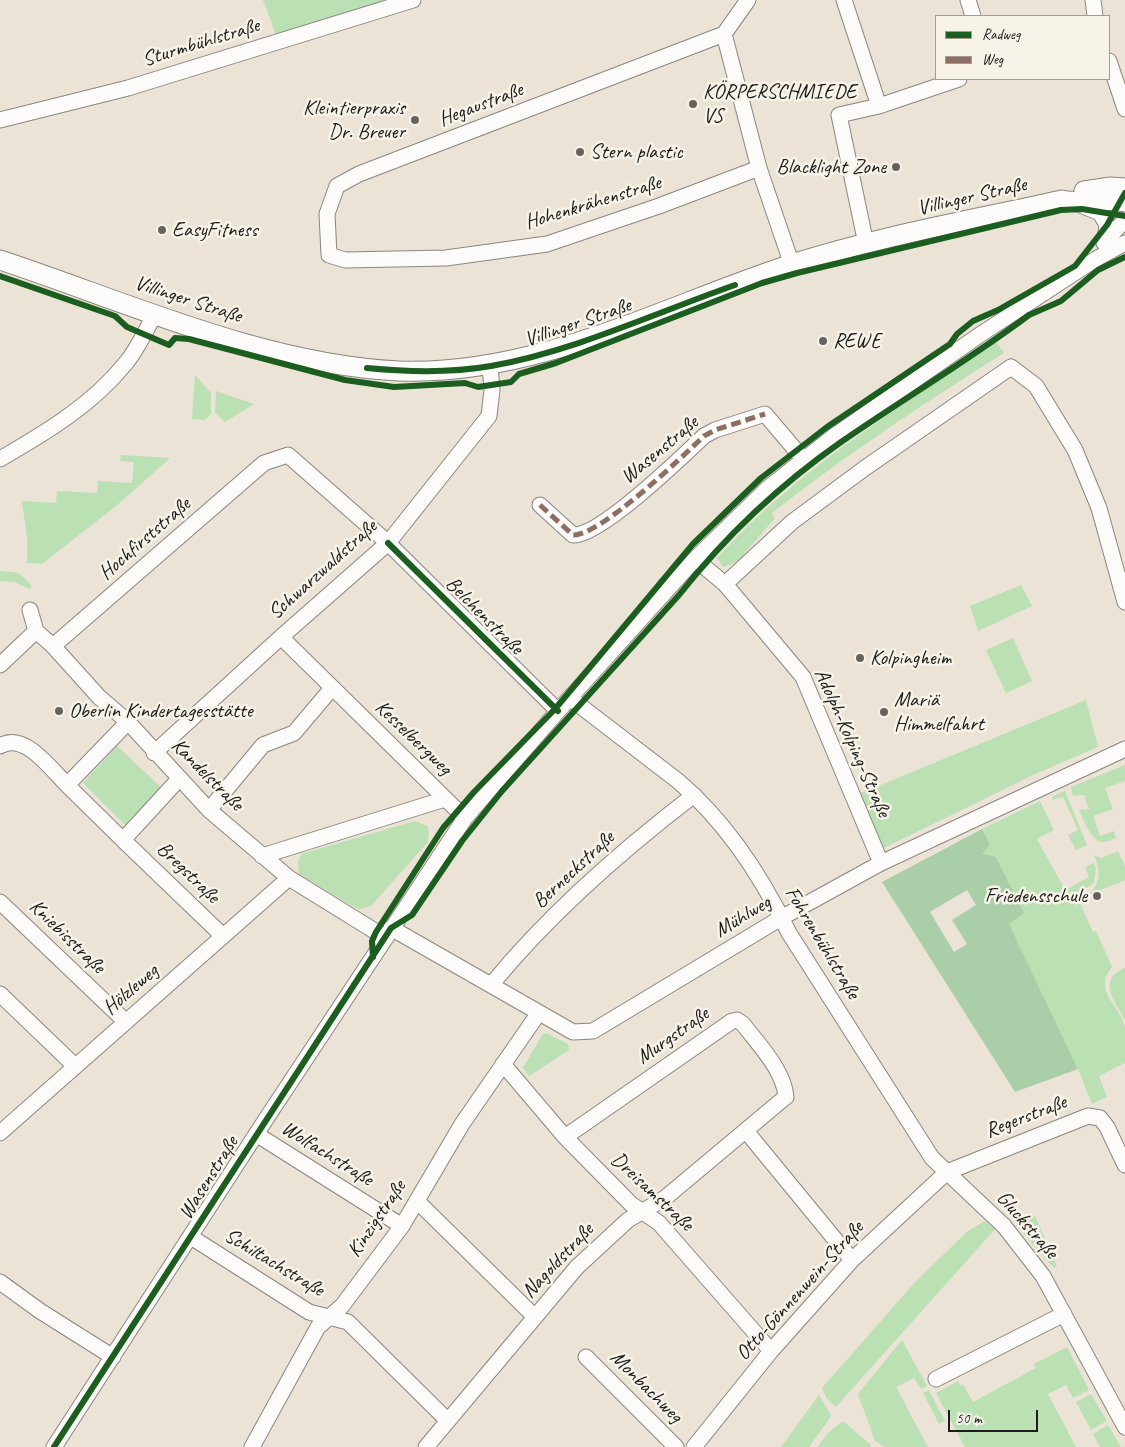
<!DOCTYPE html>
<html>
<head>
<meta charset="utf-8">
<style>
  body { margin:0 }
  #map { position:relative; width:1125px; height:1447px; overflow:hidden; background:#ebe3d6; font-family:Caveat,sans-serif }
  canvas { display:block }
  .legend { position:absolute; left:935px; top:15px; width:175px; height:65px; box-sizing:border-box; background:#f7f3e8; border:1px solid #9f9d96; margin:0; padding:6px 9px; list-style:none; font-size:15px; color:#1c1c1c }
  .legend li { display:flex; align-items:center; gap:10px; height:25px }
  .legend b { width:25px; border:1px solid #9f9d96 }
  .scale { position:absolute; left:948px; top:1410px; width:90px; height:22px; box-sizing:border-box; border:2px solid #1c1c1c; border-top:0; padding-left:6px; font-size:15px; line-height:18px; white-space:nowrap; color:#1c1c1c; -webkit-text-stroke:4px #f7f3e8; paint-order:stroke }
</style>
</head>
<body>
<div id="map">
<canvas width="1125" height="1447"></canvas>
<ul class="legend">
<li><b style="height:6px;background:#1b5e20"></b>Radweg</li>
<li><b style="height:6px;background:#8d6e63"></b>Weg</li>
</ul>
<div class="scale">50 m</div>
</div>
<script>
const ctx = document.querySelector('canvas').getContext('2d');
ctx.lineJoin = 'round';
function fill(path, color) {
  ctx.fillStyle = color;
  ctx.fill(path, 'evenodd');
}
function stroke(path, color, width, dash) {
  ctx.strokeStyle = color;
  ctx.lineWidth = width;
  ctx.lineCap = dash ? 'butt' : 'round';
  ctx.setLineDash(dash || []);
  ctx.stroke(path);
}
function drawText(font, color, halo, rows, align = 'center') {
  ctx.font = font + ' Caveat,sans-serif';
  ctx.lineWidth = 5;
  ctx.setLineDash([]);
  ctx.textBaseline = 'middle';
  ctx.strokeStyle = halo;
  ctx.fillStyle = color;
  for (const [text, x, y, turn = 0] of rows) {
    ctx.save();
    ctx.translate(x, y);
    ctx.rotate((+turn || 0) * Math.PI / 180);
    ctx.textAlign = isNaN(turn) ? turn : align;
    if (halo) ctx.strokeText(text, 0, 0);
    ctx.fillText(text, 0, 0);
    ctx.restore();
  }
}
fill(new Path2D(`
  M263 0H417L276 35Z
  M996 342 1004 353C924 403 846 455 772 513L775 518 738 561 723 567 717 558C797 469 898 409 996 342Z
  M195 375 211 393V414L205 420 192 419Z
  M216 391 254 404 225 422 215 413Z
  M121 455 170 458 116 506 42 564 27 563V538L22 501 56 503 57 491 97 493 98 481 132 483 134 462 120 461Z
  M0 571 19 573 32 586 30 589 14 582 0 581Z
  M1021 585 1032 606 978 631 970 606Z
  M1013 638 1032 681 1006 693 986 650Z
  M1086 700 1098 747 1035 774 882 849 859 794Z
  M117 746 164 790 127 827 83 783Z
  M1125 765V781L1105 788 1113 809 1093 816 1100 836 1114 831 1116 838C1113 839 1108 842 1104 842 1092 844 1083 818 1079 810L1089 809 1084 795 1073 796 1071 787Z
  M1065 791 1087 845 1076 850 1068 835 1078 830 1063 797 1052 800 1053 796Z
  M1040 801 1054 830 1037 839 1065 890 1089 877 1085 867 1094 863 1096 868 1094 883 1081 891 1078 899 1093 932 1096 931 1112 967C1092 991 1120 1005 1125 1027 1125 1038 1125 1052 1125 1063L1099 1076 1107 1097 1092 1104 1078 1069 1009 924 1024 913 981 854 990 844 982 829Z
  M415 821 427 826 429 831 428 842 371 906 359 909 352 906 299 874 298 863 301 854Z
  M1118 851 1125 866V880L1089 895C1101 882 1101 871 1094 855L1101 858Z
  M1125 968V1020C1115 1001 1096 980 1125 968Z
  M546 1033 568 1044 569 1050 529 1076 523 1068 542 1035Z
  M1035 1216 1057 1266 1054 1268 1016 1225Z
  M985 1221 995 1229 836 1407 827 1399 822 1388 917 1280 968 1231Z
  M902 1340 927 1386 921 1389 914 1378 896 1387 928 1447H885L875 1441 858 1394Z
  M1067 1347 1089 1390 1073 1398 1066 1385 1048 1394 1076 1447H965L936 1393 958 1381 960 1386 963 1384 973 1402 1036 1368 1034 1364Z
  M929 1390 945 1421 939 1424 923 1393Z
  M1091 1394 1107 1421 1091 1430 1076 1402Z
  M819 1395 831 1415 830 1418 809 1447H781Z
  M843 1421 871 1445 870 1447H817L829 1432Z
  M1108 1425 1121 1447H1100L1093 1434Z`), '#bae0b4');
fill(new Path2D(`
  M982 829 990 844 982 854 996 857 1024 913 1009 924 1078 1069 1015 1092 882 882ZM967 890 976 905 952 920 967 944 954 952 930 912Z`), '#aacea7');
const minor = new Path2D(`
  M748 0 724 34 759 168 792 265
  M844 0 879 106
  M968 0 973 16
  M1093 0 1095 16
  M724 34 359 174 337 186 327 214 329 255 345 260 446 258 547 244 659 206 759 168
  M1109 61 1125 109
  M0 120 128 88 413 0
  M1078 204 1100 213 1107 225 1105 240
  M1104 243 1125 220
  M866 244 839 115 879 106 959 79
  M0 459C45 433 92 405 125 364 137 350 146 331 154 315
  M540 505 573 535C600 536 682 457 704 436L715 430 765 414 804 460
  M695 559 725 584 803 677 881 863
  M725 584 792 522 865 468 1011 367 1036 386 1075 450 1099 508 1125 602
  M30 610 36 631 53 646 99 697 128 722 209 810 289 878 386 938
  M281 637 465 818
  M53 646 264 463 288 455 388 543 558 711
  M0 665 36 631
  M570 698 678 781C725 821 762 877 789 933L932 1158 1004 1226 1043 1276 1125 1427
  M128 722 67 785 123 840 179 779
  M0 746C24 731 51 769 67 785
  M154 753 281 637 388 543 489 416 492 390 490 366
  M209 810 263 745 294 733 332 688
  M123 840 223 936
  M262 856 445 799
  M0 902 126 1022
  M391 928 573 1032 593 1031 781 918 881 863 1125 749
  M491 985C550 913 621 851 694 795
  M0 994 75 1066
  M503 1064 565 1137 631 1204 659 1223 771 1351
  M746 1131 852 1260
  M0 1133 289 878
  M256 1134 402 1226
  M417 1201 535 1317
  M191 1237 309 1312 348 1322 447 1420
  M0 1282 40 1311 113 1357
  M586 1357 676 1447
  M936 1379 1064 1314
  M54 1447 266 1119 465 818 558 711 695 559 768 488 834 436 981 334 1096 259 1125 243
  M252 1447 318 1327 342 1306 402 1226 462 1124 538 1014
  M426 1447 577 1267 628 1220 665 1198 782 1100 786 1097C784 1070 758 1044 743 1024L737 1020 732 1021 565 1137
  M694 1447 771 1351 852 1260 947 1172 1088 1116 1100 1118 1107 1127 1125 1165`);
const major = new Path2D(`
  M1084 191 1111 187 1125 188
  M0 260C127 302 265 365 399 371 538 376 663 306 792 264 880 236 972 220 1062 200 1083 205 1104 198 1125 202`);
stroke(minor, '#8a8680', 17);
stroke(major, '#8a8680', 21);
stroke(minor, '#fcfbf9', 15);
stroke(major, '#fcfbf9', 19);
stroke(new Path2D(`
  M540 505 573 535C600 536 682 457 704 436L715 430 765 414`), '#8d6e63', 5, [10, 5]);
stroke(new Path2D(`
  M0 276 115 316 127 327 169 345 175 338 189 339 345 380 394 387 465 383 478 387 511 382 519 374 556 363 762 283 797 273 1061 210 1082 209 1125 216
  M367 368C407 372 451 373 491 366 575 351 655 313 735 285
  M388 543 558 711
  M373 957 372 941 376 932 443 828 474 792 555 709 693 544 761 478 827 427 950 344 957 334 973 321 998 310 1075 266 1107 225 1125 193
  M54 1447 391 928 412 915 462 841 502 791 679 595C724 538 781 484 841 442 903 399 969 360 1029 315L1061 301 1098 270 1125 257`), '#1b5e20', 6);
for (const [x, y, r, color] of [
  [693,104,5,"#64625d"],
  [415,120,5,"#64625d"],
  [580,152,5,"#64625d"],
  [896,167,5,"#64625d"],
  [162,230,5,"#64625d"],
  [823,341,5,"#64625d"],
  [860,658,5,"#64625d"],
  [59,711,5,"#64625d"],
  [884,712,5,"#64625d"],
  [1097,896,5,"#64625d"]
]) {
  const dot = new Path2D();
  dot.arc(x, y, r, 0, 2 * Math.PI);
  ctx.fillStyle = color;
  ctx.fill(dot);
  stroke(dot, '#f7f3e8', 2);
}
drawText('21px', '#1c1c1c', '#f7f3e8', [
  ["Sturmbühlstraße",201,43,-17],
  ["Hegaustraße",481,105,-21],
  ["Villinger Straße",972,197,-13],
  ["Hohenkrähenstraße",593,203,-17],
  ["Villinger Straße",188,300,18],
  ["Villinger Straße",578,323,-19],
  ["Wasenstraße",660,450,-40],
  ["Hochfirststraße",145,539,-41],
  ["Schwarzwaldstraße",323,570,-42],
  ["Belchenstraße",484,616,45],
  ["Kesselbergweg",413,738,44],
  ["Adolph-Kolping-Straße",852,743,66],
  ["Kandelstraße",207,775,45],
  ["Berneckstraße",574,870,-43],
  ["Bregstraße",188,873,44],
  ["Mühlweg",743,917,-31],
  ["Kniebisstraße",67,937,44],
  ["Fohrenbühlstraße",822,943,59],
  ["Hölzleweg",131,990,-41],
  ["Murgstraße",673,1036,-35],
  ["Regerstraße",1026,1117,-21],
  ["Wolfachstraße",327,1154,32],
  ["Wasenstraße",209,1178,-58],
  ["Dreisamstraße",652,1192,43],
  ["Kinzigstraße",377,1219,-56],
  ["Gluckstraße",1027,1225,49],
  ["Nagoldstraße",558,1261,-47],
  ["Schiltachstraße",274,1263,31],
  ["Otto-Gönnenwein-Straße",800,1291,-48],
  ["Monbachweg",646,1387,45]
]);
drawText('21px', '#1c1c1c', '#f7f3e8', [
  ["KÖRPERSCHMIEDE",703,92],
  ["VS",703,116],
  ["Kleintierpraxis",405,108,"right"],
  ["Dr. Breuer",405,132,"right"],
  ["Stern plastic",590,152],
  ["Blacklight Zone",886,167,"right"],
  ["EasyFitness",172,230],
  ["REWE",833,341],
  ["Kolpingheim",870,658],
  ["Mariä",894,700],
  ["Himmelfahrt",894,724],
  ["Oberlin Kindertagesstätte",69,711],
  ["Friedensschule",1087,896,"right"]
], 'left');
</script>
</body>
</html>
